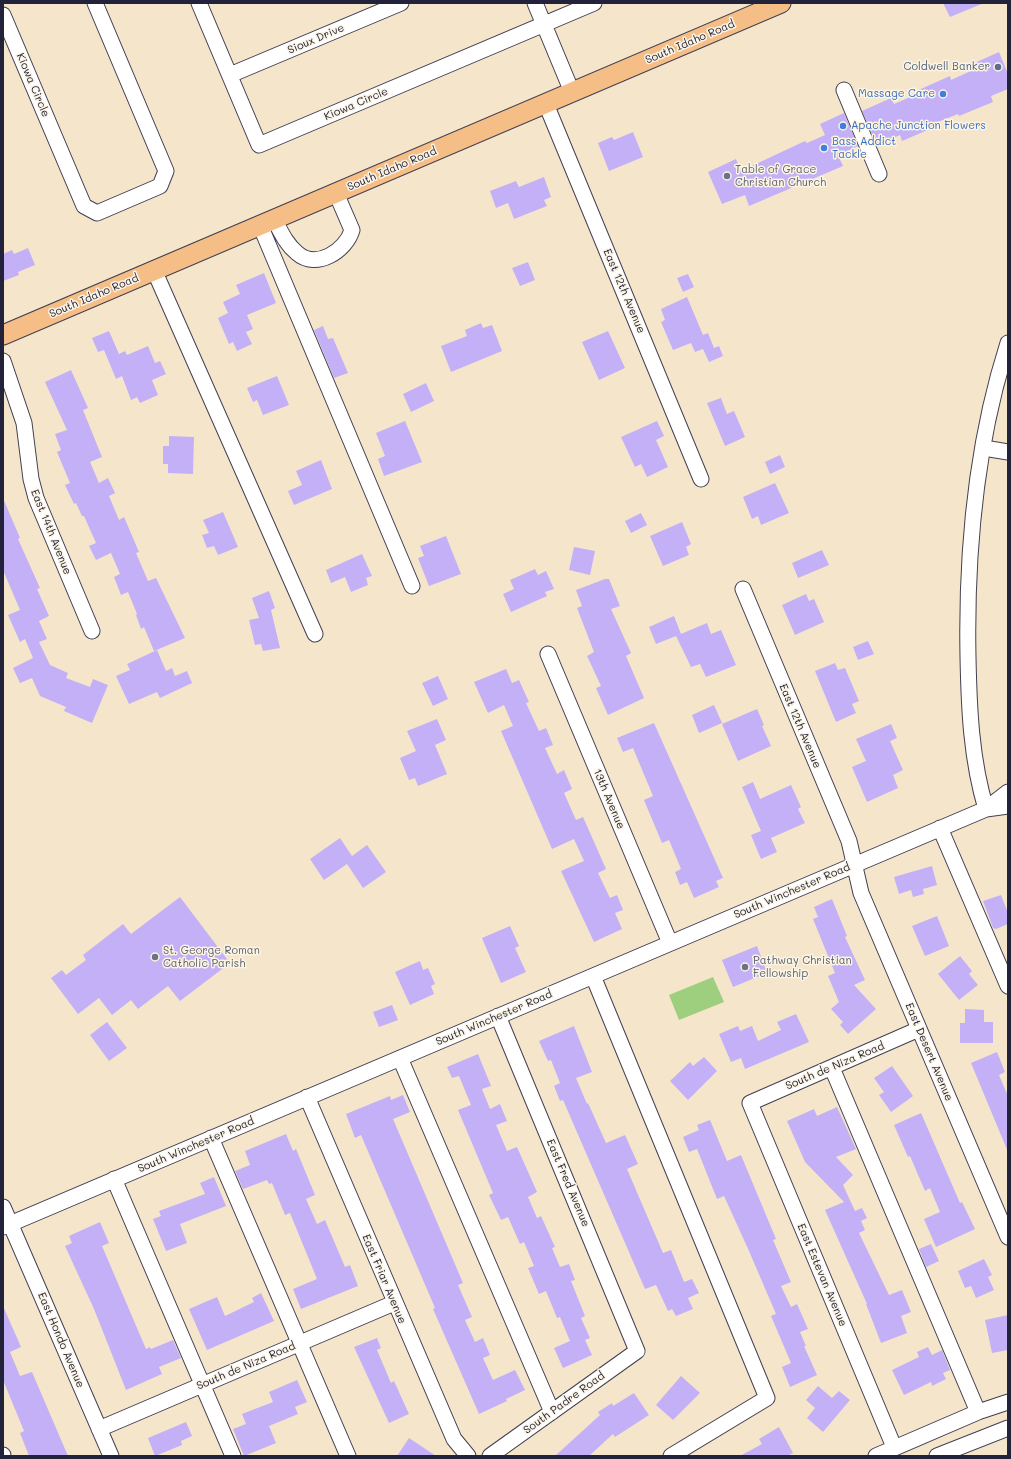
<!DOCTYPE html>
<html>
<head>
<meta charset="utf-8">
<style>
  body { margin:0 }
  #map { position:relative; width:1011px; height:1459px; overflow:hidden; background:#f5e6cb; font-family:Mali,sans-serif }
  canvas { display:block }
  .frame { position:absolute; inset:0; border:4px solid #22223b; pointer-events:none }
</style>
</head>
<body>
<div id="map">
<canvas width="1011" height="1459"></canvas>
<div class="frame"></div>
</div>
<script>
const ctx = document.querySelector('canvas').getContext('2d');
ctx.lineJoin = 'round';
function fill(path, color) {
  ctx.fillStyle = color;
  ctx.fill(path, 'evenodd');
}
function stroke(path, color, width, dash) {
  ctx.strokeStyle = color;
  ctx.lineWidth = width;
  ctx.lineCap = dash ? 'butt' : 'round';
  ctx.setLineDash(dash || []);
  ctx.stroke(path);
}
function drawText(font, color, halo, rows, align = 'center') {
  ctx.font = font + ' Mali,sans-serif';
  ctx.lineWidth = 3;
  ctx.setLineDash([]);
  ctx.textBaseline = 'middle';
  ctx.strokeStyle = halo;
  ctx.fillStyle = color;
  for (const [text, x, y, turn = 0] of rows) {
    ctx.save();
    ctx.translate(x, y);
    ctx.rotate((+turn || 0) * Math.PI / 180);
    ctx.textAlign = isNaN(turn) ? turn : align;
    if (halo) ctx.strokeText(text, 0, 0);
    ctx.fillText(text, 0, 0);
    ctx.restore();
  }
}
fill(new Path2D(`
  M713 977 724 1002 679 1020 669 995Z`), '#9ecf7e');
fill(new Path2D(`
  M943 3H984L950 17Z
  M999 52 1008 74V89L991 96 993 102 959 116 958 114 935 123 937 126 902 141 900 135 877 145 862 111 891 98 894 104 915 95 914 92 950 76 951 80 973 70 970 65Z
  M844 113 858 146 838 155 843 166 749 206 745 195 722 204 708 172 736 159 741 171 805 141 807 143 825 135 820 124Z
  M633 132 643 157 609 171 598 143 612 137 614 140Z
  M544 177 551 197 544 200 547 206 514 219 508 203 496 208 490 191 516 181 519 187Z
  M28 248 35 265 18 272 19 275 3 281V254L12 250 14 254Z
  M528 262 535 280 520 286 512 268Z
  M264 273 276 303 247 315 253 329 246 332 252 344 237 351 233 342 229 344 218 318 228 313 223 302 240 294 236 285Z
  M688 274 694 287 683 292 677 278Z
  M687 297 703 335 708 333 714 348 719 346 723 356 709 362 703 349 695 352 691 343 673 350 661 322 665 320 661 309Z
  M481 323 483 328 492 325 502 351 451 372 441 346 467 336 465 330Z
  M323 326 328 339 333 338 348 373 334 378 314 330Z
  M109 331 119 354 125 351 127 355 148 346 155 363 160 361 166 374 152 380 158 395 140 403 137 397 131 400 122 376 116 379 104 350 98 352 92 338Z
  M608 331 625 368 599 380 582 342Z
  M71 370 88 408 83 410 102 457 90 462 99 483 108 478 115 493 109 496 119 520 124 517 139 552 136 553 148 581 156 578 185 638 154 651 144 627 141 629 136 615 137 614 128 592 121 595 114 577 120 574 111 553 96 560 89 546 96 543 84 516H82L76 503 74 504 65 485 70 483 57 452 61 450 55 434 67 430 45 382Z
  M277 376 289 405 263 415 257 400 253 402 247 388Z
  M426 383 434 401 411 412 403 394Z
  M721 398 727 414 734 411 745 437 725 446 707 403Z
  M405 421 422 462 384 476 378 459 385 456 376 433Z
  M657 421 664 436 656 440 668 467 647 477 641 464 635 467 621 437Z
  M169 436 194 437 193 474 168 473V464H163V446H169Z
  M780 455 785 467 770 474 765 462Z
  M321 460 332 489 294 505 288 491 302 485 296 471Z
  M775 483 789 513 761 525 758 516 752 519 743 497Z
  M3 498 20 538 18 539 40 588 37 589 49 616 39 621 47 639 39 642 50 665 68 673 66 678 90 687 93 679 108 685 92 723 64 711 66 707 40 696 32 678 20 683 13 668 33 658 25 639 20 642 8 615 20 610 3 570Z
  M223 512 238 547 218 555 214 546 207 548 202 535 209 533 203 520Z
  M641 513 647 525 631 533 625 521Z
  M682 522 691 544 686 547 689 555 663 566 650 536Z
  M446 536 461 574 429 586 418 558 424 556 420 546Z
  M574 547 595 551 590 575 569 570Z
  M822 550 829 565 798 578 792 563Z
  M362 554 372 576 366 578 368 585 351 592 345 577 331 583 326 570Z
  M535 569 538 575 546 571 554 589 545 592 547 596 511 612 503 594 514 589 510 580Z
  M605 579H609L620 606 611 609 631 653 626 656 644 698 608 715 596 688 601 686 587 656 594 652 577 608 582 606 576 590Z
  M269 591 275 608 271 610 280 648 263 651 261 644 255 645 249 620 259 618 252 598Z
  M806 594 809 601 814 599 824 622 795 635 782 605Z
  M674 616 681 634 656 644 649 627Z
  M707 623 711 634 721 630 736 665 706 677 700 664 691 667 676 636Z
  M868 641 874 654 858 660 853 647Z
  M157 650 166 671 172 668 175 676 187 671 192 683 160 698 157 692 129 704 116 676 130 670 127 664Z
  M835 663 838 670 845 668 859 701 852 704 856 713 836 722 815 671Z
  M506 669 512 683 519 680 529 702 526 703 539 731 546 728 553 745 545 748 557 774 564 770 572 789 564 793 576 820 583 817 606 869 598 873 610 898 617 895 623 910 615 913 622 929 594 942 561 871 584 861 574 839 552 849 501 731 513 726 504 705 488 713 474 682Z
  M438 676 448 699 433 706 422 683Z
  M714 705 722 723 699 733 692 715Z
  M757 709 764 725 762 726 771 746 738 761 722 724Z
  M437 719 446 740 435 745 447 774 418 786 415 778 409 780 400 758 416 751 407 731Z
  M654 723 723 878 716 881 719 887 694 898 687 882 680 885 675 872 681 869 669 840 662 843 644 800 653 796 633 748 623 752 617 738Z
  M891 724 897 738 890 741 903 770 893 775 898 788 867 802 852 767 866 761 856 739Z
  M753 782 760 799 791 785 801 807 798 809 805 823 771 838 777 852 761 859 751 835 761 831 742 787Z
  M340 838 352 856 367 845 386 872 363 888 347 864 324 880 310 859Z
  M932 866 937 885 923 889 924 894 913 897 911 890 899 894 894 877Z
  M1001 895 1008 913V924L996 929 993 928 983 901Z
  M180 897 230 963 180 1001 168 986 138 1009 131 1000 112 1015 99 998 78 1014 51 978 62 970 66 975 86 960 83 955 123 924 131 934Z
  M832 899 847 936 845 937 865 980 854 985 876 1009 848 1034 840 1025 843 1022 831 1009 839 1002 828 976 835 973 813 919 818 917 814 907Z
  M937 916 949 946 925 956 912 926Z
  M510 926 519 946 515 948 526 972 501 983 482 938Z
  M757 946 767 973 733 987 722 960Z
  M960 956 972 971 969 974 978 985 959 1000 938 974Z
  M420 961 423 970 428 968 435 984 431 986 434 994 410 1005 395 972Z
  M392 1005 398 1020 379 1027 373 1012Z
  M965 1009 984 1010V1022H993V1043H960V1023H965Z
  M796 1014 809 1042 745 1069 741 1058 731 1062 719 1034 738 1026 740 1031 752 1026 758 1041 781 1030 777 1022Z
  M107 1022 127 1048 109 1061 90 1035Z
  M574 1026 592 1072 576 1078 587 1104 588 1103 606 1143 625 1135 638 1164 627 1169 663 1253 671 1250 684 1282 692 1279 699 1293 688 1298 693 1309 676 1316 672 1309 668 1311 656 1285 645 1289 563 1100 560 1101 554 1086 560 1083 551 1060 548 1061 539 1041Z
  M997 1052 1005 1072 999 1075 1008 1096V1152L971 1063Z
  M478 1054 491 1086 482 1089 490 1109 500 1104 507 1121 496 1125 507 1151 517 1147 537 1192 528 1197 537 1218 541 1216 555 1247 552 1248 560 1267 569 1264 575 1280 571 1281 585 1316 581 1318 590 1338 585 1340 592 1355 563 1368 554 1348 570 1341 560 1317 557 1318 546 1291 539 1294 528 1268 534 1266 524 1242 520 1244 508 1217 501 1220 489 1195 493 1193 458 1110 471 1105 459 1076 452 1078 447 1067Z
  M704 1057 717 1071 688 1100 670 1081 690 1062 693 1066Z
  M892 1066 913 1096 891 1112 879 1095 884 1092 874 1078Z
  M403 1095 410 1112 393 1119 463 1283 458 1285 472 1317 465 1320 475 1342 483 1338 490 1355 483 1358 493 1380 515 1370 525 1390 506 1399 507 1401 479 1414 433 1309 435 1308 361 1135 355 1138 346 1114 390 1096 391 1100Z
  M837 1107 856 1149 836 1157 853 1175 843 1185 855 1211 862 1208 867 1218 861 1221 865 1230 859 1233 889 1295 902 1290 911 1312 901 1316 907 1333 881 1343 866 1304H867L825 1210 844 1202 805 1162 787 1121 814 1109 817 1116Z
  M921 1113 960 1203 962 1202 975 1229 936 1247 924 1219 940 1212 930 1188 925 1191 910 1156 908 1157 894 1125Z
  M710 1120 727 1161 741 1155 776 1239 773 1240 791 1282 781 1286 791 1307 797 1304 808 1329 800 1332 806 1346H804L817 1375 790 1387 782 1367 791 1363 771 1316 776 1314 749 1251 724 1196 717 1199 697 1149 689 1152 683 1137 699 1130 697 1125Z
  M286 1134 293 1151 296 1149 315 1195 306 1199 317 1224 325 1220 345 1267 350 1265 358 1286 301 1309 293 1289 317 1279 290 1213 285 1215 272 1183 269 1184 267 1180 243 1189 235 1171 250 1165 245 1151Z
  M214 1177 226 1206 180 1224 187 1243 166 1251 153 1219 161 1216 159 1211 205 1194 200 1183Z
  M100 1222 109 1243 102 1246 146 1349 150 1347 151 1349 173 1340 181 1358 159 1367 162 1374 126 1390 94 1309 65 1246 72 1243 69 1236Z
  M931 1244 939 1261 926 1267 919 1249Z
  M984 1259 992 1275 988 1277 994 1290 976 1298 971 1286 965 1288 958 1271Z
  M261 1293 274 1321 207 1350 189 1309 217 1297 225 1316 254 1302 252 1298Z
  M3 1306 21 1347 10 1352 20 1376 32 1372 68 1456H29L20 1433 24 1431 3 1380Z
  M1008 1315V1350L992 1353 985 1320Z
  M377 1338 381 1348 377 1350 391 1383 394 1381 409 1414 389 1423 354 1347Z
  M928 1347 932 1355 942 1350 950 1370 943 1373 946 1379 932 1386 931 1382 904 1395 892 1370 919 1357 917 1352Z
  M681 1376 700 1393 673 1420 656 1405Z
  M297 1380 307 1402 295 1407 298 1414 269 1426 276 1443 244 1456 233 1429 246 1424 242 1414 273 1402 269 1392Z
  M818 1386 832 1398 839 1391 850 1400 823 1432 807 1418 815 1408 806 1400Z
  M634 1393 649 1415 615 1437 613 1434 589 1456H555L600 1415 598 1412 612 1403 613 1406Z
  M186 1422 192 1436 181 1441 182 1445 155 1456 148 1438Z
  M779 1427 793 1453 787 1456H740L762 1444 759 1439Z
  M409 1438 436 1456H397Z`), '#c3b0f7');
const minor = new Path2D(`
  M199 3 259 145 594 3
  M535 3 572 92
  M3 15 84 206 97 213 160 186 166 171 95 3
  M230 75 401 3
  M844 90 879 174
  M546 104 701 479
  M274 219C281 232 286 244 297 253 316 270 346 251 352 230L336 193
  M260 225 412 586
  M154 270 315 634
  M3 361 24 423 31 479 36 498 92 631
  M984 448 1008 452
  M743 589 849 841 861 893 1008 1237
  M548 654 670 943
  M986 809C971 759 969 708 968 657 966 552 976 443 1008 343
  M986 809 1008 792
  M940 828 1008 986
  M593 976 767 1398 671 1456
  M400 1058 552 1412
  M832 1068 978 1412
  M307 1097 454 1439 468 1456
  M211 1138 348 1456
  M114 1179 233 1456
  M3 1207 111 1456
  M3 1227 986 809 1008 806
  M99 1429 394 1303
  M894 1447 750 1103 919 1029
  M3 1455V1456
  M490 1456 637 1351 498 1016
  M876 1456 978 1412 1008 1402
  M937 1456 1008 1428`);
const major = new Path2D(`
  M3 335 781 3`);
stroke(minor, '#423f51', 17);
stroke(major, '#423f51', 21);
stroke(minor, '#fff', 15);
stroke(major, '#f6be87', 19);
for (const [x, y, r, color] of [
  [998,67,4,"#5c6f8a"],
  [943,94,4,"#3f7fe0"],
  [843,126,4,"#3f7fe0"],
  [824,148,4,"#3f7fe0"],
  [727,176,4,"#6b7280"],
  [155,957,4,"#6b7280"],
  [745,967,4,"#6b7280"]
]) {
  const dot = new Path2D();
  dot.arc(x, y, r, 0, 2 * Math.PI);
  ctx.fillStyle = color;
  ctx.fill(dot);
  stroke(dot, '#fcf5e5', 1.5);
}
drawText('11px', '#22223b', '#fcf5e5', [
  ["Sioux Drive",316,39,-23],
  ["South Idaho Road",690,42,-23],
  ["Kiowa Circle",33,85,67],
  ["Kiowa Circle",356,104,-23],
  ["South Idaho Road",392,169,-23],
  ["East 12th Avenue",624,291,67],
  ["South Idaho Road",94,296,-23],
  ["East 14th Avenue",51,532,68],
  ["East 12th Avenue",800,726,67],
  ["13th Avenue",609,799,67],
  ["South Winchester Road",792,891,-23],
  ["South Winchester Road",494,1018,-23],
  ["East Desert Avenue",929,1052,67],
  ["South de Niza Road",835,1066,-23],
  ["South Winchester Road",196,1145,-23],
  ["East Fred Avenue",568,1183,67],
  ["East Estevan Avenue",822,1275,67],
  ["East Friar Avenue",384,1279,67],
  ["East Hondo Avenue",61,1340,67],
  ["South de Niza Road",246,1366,-23],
  ["South Padre Road",564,1403,-36]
]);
drawText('11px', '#4e5e75', '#fcf5e5', [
  ["Coldwell Banker",990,67]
], 'right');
drawText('11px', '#366cbe', '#fcf5e5', [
  ["Massage Care",935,94,"right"],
  ["Apache Junction Flowers",851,126],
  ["Bass Addict",832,142],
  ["Tackle",832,155]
], 'left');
drawText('11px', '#5b616d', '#fcf5e5', [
  ["Table of Grace",735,170],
  ["Christian Church",735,183],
  ["St. George Roman",163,951],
  ["Catholic Parish",163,964],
  ["Pathway Christian",753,961],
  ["Fellowship",753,974]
], 'left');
</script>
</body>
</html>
